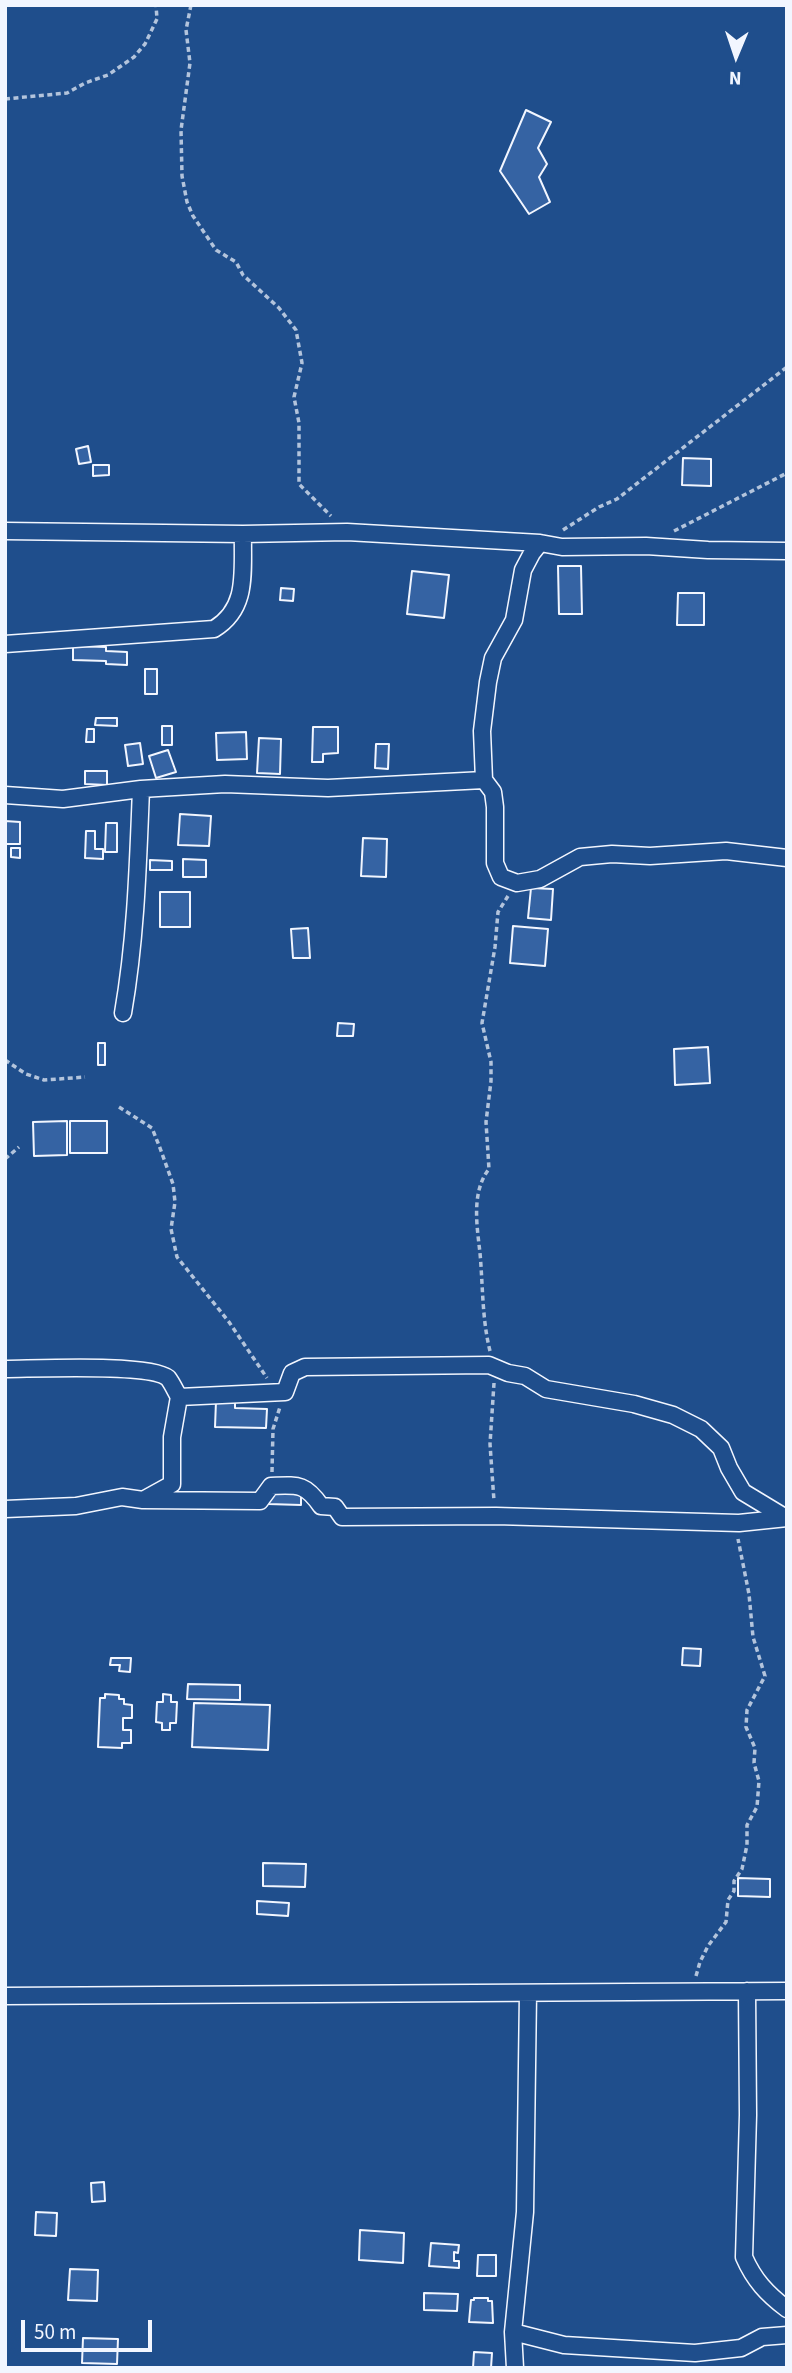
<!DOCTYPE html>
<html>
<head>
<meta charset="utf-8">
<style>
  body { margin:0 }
  #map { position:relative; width:792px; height:2373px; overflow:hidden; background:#1f4e8c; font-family:"Source Sans 3",sans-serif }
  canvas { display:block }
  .frame { position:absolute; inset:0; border:7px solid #f2f6ff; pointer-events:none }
  .north { position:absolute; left:701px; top:21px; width:70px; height:70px; -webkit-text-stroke:5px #1f4e8c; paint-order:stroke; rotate:182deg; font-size:19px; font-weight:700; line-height:28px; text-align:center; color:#f2f6ff }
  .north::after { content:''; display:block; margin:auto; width:24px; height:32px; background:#f2f6ff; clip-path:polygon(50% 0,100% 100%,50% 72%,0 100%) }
  .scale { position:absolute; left:21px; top:2320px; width:131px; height:32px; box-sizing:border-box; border:4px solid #f2f6ff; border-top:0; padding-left:9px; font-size:21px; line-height:24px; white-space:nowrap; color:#f2f6ff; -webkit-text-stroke:5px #1f4e8c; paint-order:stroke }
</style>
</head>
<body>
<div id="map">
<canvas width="792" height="2373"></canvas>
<div class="frame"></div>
<div class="north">N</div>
<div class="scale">50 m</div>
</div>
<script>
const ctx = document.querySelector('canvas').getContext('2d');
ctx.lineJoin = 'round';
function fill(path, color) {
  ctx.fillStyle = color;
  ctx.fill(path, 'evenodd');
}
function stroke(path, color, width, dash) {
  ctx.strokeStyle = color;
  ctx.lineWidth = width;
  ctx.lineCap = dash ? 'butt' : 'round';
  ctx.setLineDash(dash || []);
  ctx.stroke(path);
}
const building = new Path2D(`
  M526 110 551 122 538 148 547 164 539 177 550 202 529 214 500 171Z
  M88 446 91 462 79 464 76 449Z
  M683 458 711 459V486L682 485Z
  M93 465H109V475L93 476Z
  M558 566H581L582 614H559Z
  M412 571 449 575 444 618 407 614Z
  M281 588 294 589 293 601 280 600Z
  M678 593H704V625H677Z
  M73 646 106 647V651L127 652V665L106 664V661L73 660Z
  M145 669H157V694H145Z
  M96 718H117V726L95 725Z
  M162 726H172V745H162Z
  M313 727H338V753L323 754V762H312Z
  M87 729H94V742H86Z
  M246 732 247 759 217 760 216 733Z
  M259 738 281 739 280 774 257 773Z
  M140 743 143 764 128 766 125 745Z
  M376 744H389L388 769 375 768Z
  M168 750 176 772 156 778 149 756Z
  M85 771H107V785L85 784Z
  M180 814 211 816 209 846 178 845Z
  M5 821 20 822V844H5Z
  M106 823H117V852H105Z
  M86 831H95V849H103V859L85 858Z
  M363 838 387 839 386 877 361 876Z
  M11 848H20V858L11 857Z
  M183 859 206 860V877H183Z
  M150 860 172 861V870H150Z
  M531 888 553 889 551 920 528 918Z
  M160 892H190V927H160Z
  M513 926 548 929 545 966 510 963Z
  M308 928 310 958H293L291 929Z
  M338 1023 354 1024 353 1036H337Z
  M98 1043H105V1065H98Z
  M708 1047 710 1083 675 1085 674 1049Z
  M67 1121V1155L34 1156 33 1122Z
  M70 1121H107V1153H70Z
  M216 1401H235V1408L267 1409 266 1428 215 1427Z
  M268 1493 301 1494V1505L268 1504Z
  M683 1648 701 1649 700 1666 682 1665Z
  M111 1658H131L130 1672 119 1671 120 1665H110Z
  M188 1684 240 1685V1700L187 1699Z
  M105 1694 119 1695V1699H124V1704L132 1705V1718H123V1730H131V1743H122V1748L98 1747 100 1698H105Z
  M163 1694 171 1695V1702H177L176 1723H170V1730H162V1723L156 1722 157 1702H163Z
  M194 1703 270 1705 268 1750 192 1747Z
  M263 1863 306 1864 305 1887 263 1886Z
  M738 1878 770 1879V1897L738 1896Z
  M257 1901 289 1903 288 1916 257 1914Z
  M104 2182 105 2201 92 2202 91 2183Z
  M36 2212 57 2213 56 2236 35 2235Z
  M360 2230 404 2233 403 2263 359 2260Z
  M431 2243 459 2245 458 2253 454 2252V2261H459V2268L429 2266Z
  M478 2255H496V2276H477Z
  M70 2269 98 2270 97 2301 68 2300Z
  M424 2293 458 2294 457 2311 424 2310Z
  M474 2298H488V2301H492L493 2323 469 2322 471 2300H474Z
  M83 2338 118 2339 117 2364 82 2363Z
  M474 2352 492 2353 491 2368H473Z`);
fill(building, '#3563a3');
stroke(building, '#f2f6ff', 2);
const minor = new Path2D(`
  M5 531 243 534 347 532 540 543 562 547 646 546 708 550 787 551
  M540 543 532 553 523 570 514 620 493 658 488 682 482 731 484 780 493 792 495 807V863L501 877 517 883 540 879 580 857 612 854 650 856 726 851 787 858
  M5 644 214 629C249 608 242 571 243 534
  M5 795 63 799 141 789 225 784 328 788 484 780
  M123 1013C136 938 138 864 141 789
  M5 1369C34 1369 150 1363 168 1378 172 1383 176 1392 179 1397L285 1392 292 1373 305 1367 489 1365 508 1373 525 1376 546 1389 634 1404 673 1415 701 1429 721 1448 729 1468 743 1492 786 1518
  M143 1500 260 1501 271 1486C298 1485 305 1483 321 1506L335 1507 342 1517 496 1516 739 1523 787 1518
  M5 1509 76 1506 122 1497 143 1500 172 1484V1437L179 1397
  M747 1991 748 2115 744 2257C754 2280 767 2294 787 2309
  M5 1996 787 1991
  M513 2332 564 2345 695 2353 741 2348 762 2337 787 2335
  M515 2368 513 2332 525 2212 528 1993`);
stroke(minor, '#f2f6ff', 19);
stroke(new Path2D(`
  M191 5 186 30 190 63 181 130 182 176 187 202 193 216 216 250 236 262 243 275 279 308 296 330 302 363 294 397 299 423V484L331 516
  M5 99 67 93 85 83 108 75 134 57 145 44 157 19 156 5
  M563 530 599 507 617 499 787 367
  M674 531 787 473
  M5 1060 26 1074 44 1080 85 1077
  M119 1107 152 1128 160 1148 173 1184 175 1202 171 1229 177 1257 229 1322 267 1378
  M5 1159 19 1147
  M490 1351C482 1319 483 1287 480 1253 477 1226 471 1192 489 1169L486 1122 491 1081V1062L482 1023 495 947 498 912 508 896
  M494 1383 490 1444 494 1501
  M272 1472 273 1429 280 1407
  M696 1976 700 1962 708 1946 726 1922 728 1900 734 1891V1881L742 1869 747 1845V1825L757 1807 759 1781 754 1763 755 1748 746 1727 747 1710 765 1676 753 1637 749 1594 738 1539`), '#b3c4dc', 3.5, [5, 3.5]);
stroke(minor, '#1f4e8c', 16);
</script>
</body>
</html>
